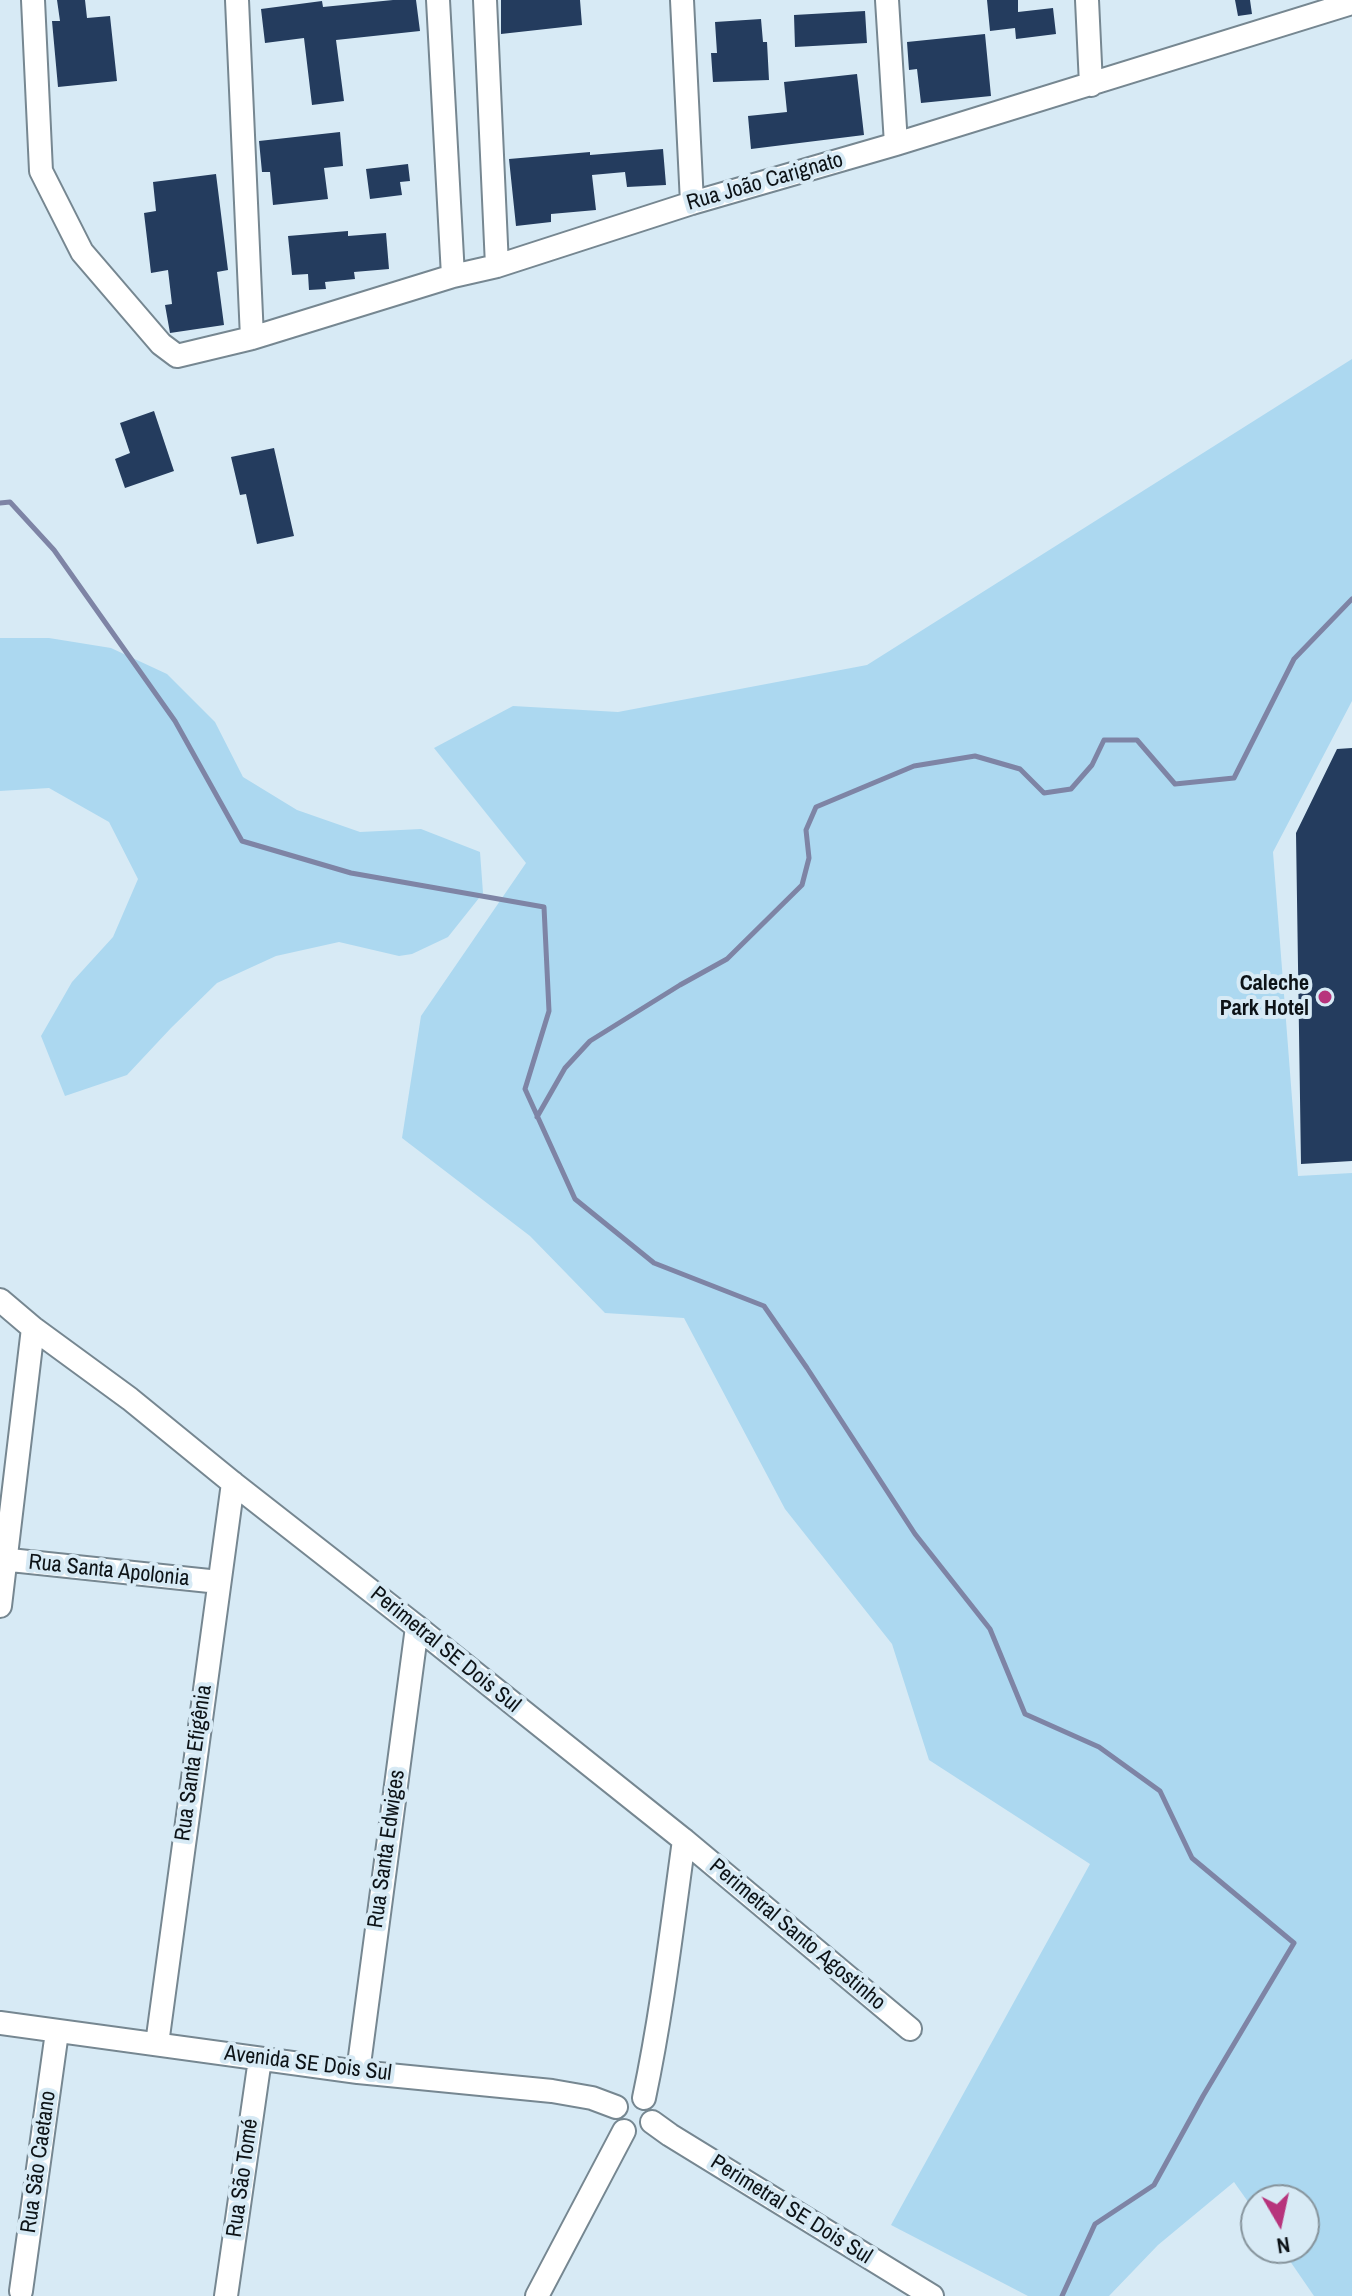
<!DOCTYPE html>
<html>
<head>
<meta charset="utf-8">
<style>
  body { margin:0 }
  #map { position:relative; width:1352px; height:2296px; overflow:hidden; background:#d7eaf5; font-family:"Archivo Narrow",sans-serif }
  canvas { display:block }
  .north { position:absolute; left:1240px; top:2184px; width:80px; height:80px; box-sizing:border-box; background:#d7eaf5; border:2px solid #86949c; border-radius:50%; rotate:171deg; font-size:22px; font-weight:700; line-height:32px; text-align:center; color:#0d1317 }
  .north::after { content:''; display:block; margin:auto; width:28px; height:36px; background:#b7347c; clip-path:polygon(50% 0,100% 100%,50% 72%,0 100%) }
</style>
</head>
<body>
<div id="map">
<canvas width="1352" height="2296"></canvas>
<div class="north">N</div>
</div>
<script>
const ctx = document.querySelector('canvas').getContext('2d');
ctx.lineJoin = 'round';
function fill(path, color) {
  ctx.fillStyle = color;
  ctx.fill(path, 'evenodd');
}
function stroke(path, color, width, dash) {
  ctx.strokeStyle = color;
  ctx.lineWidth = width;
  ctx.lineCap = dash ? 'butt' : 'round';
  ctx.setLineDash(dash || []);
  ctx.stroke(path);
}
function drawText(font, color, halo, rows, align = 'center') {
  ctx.font = font + ' "Archivo Narrow",sans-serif';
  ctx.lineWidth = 8;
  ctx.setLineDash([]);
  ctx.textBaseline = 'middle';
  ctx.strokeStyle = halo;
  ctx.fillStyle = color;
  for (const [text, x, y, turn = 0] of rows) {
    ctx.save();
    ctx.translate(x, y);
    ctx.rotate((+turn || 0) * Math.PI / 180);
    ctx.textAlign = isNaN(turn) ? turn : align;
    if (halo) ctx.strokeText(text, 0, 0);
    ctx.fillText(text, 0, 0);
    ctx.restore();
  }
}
fill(new Path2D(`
  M1352 359V701L1273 852 1298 1176 1352 1173V2296H1314L1281 2248H1304V2200H1256V2213L1234 2182 1158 2245 1109 2296H1028L891 2225 1090 1864 929 1760 892 1644 785 1509 684 1318 605 1313 530 1236 402 1138 421 1016 526 863 434 748 513 706 618 712 867 665Z
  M0 638H49L111 648 167 674 215 722 243 777 297 810 360 832 421 829 480 852 483 893 448 937 412 954 399 956 339 942 276 956 217 983 171 1028 127 1075 65 1096 41 1036 72 982 113 937 138 879 109 822 49 788 0 791Z`), '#acd8f0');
stroke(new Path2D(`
  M0 503 10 502 54 550 175 721 242 841 351 873 544 907 549 1011 525 1089 575 1199 654 1263 764 1306 807 1368 915 1534 990 1629 1025 1714 1099 1747 1160 1791 1192 1858 1294 1943 1203 2096 1154 2185 1095 2224 1062 2296
  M537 1117 565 1068 590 1041 680 985 727 959 802 885 809 858 806 830 816 807 914 766 975 756 1020 769 1044 793 1071 789 1092 765 1104 740H1137L1175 784 1234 778 1294 659 1352 599`), '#7e84a5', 5);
fill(new Path2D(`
  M57 0H85L87 18 110 16 117 81 58 87 52 21H60Z
  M393 0H416L420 31 336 40 344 101 312 105 304 38 265 43 261 9 322 1 323 7Z
  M501 0H580L582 25 501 34Z
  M987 0H1018V12L1053 8 1056 34 1016 39 1015 28 990 31Z
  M1235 0H1250L1252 14 1238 16Z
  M865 11 867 43 795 47 794 15Z
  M761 19 763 42H767L769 80 713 82 711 53H717L715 22Z
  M985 34 991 96 921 103 917 69 909 70 907 42Z
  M857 74 864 135 751 149 748 116 787 112 784 82Z
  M340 132 343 166 324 168 328 199 273 205 270 172H262L259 141Z
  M663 149 666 185 627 187 625 172 592 175 596 210 551 214V222L516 226 509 159 590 152V155Z
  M408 164 410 181 400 182 402 195 370 199 366 169Z
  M216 174 228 270 217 272 224 325 170 333 165 305 172 304 168 270 151 273 144 213 156 211 153 182Z
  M348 231V236L386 233 389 269 354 272 355 279 325 282 326 289 309 290 308 274 292 275 288 236Z
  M154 411 174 471 125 488 115 459 130 453 120 423Z
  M274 448 294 536 257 544 246 494 240 495 231 457Z
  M1352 748V1161L1301 1164 1296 833 1337 749Z`), '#243c5e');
const street = new Path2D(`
  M33 0 41 171 82 252 161 344 177 356 252 338 453 276 497 266 692 203 896 144 1352 3
  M237 0 252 338
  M438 0 453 276
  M485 0 497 266
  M682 0 692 203
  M887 0 896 144
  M1087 0 1091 85
  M0 1300 33 1328 130 1399 233 1483 417 1627 684 1840 910 2029
  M0 1559 219 1582
  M0 1606 33 1328
  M0 2023 358 2072 552 2091 592 2098 616 2107
  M157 2044 233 1483
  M358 2072 417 1627
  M644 2098C662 2013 672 1927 684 1840
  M652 2122 670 2135 932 2296
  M21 2291 57 2032
  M226 2296 260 2059
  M537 2296 624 2131`);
stroke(street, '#768791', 26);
stroke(street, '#fff', 22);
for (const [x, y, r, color] of [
  [1325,997,8,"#b7347c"]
]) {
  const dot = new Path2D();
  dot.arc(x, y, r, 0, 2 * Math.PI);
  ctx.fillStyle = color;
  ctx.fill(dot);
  stroke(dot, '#d7eaf5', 3);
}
drawText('22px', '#0d1317', '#d7eaf5', [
  ["Rua João Carignato",765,182,-16],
  ["Rua Santa Apolonia",109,1571,6],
  ["Perimetral SE Dois Sul",445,1650,39],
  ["Rua Santa Efigênia",194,1763,-82],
  ["Rua Santa Edwiges",387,1849,-82],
  ["Perimetral Santo Agostinho",797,1935,40],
  ["Avenida SE Dois Sul",308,2064,7],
  ["Rua São Caetano",39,2162,-82],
  ["Rua São Tomé",243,2178,-82],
  ["Perimetral SE Dois Sul",791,2210,32]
]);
drawText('bold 22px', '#0d1317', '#d7eaf5', [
  ["Caleche",1309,984],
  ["Park Hotel",1309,1009]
], 'right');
</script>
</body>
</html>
